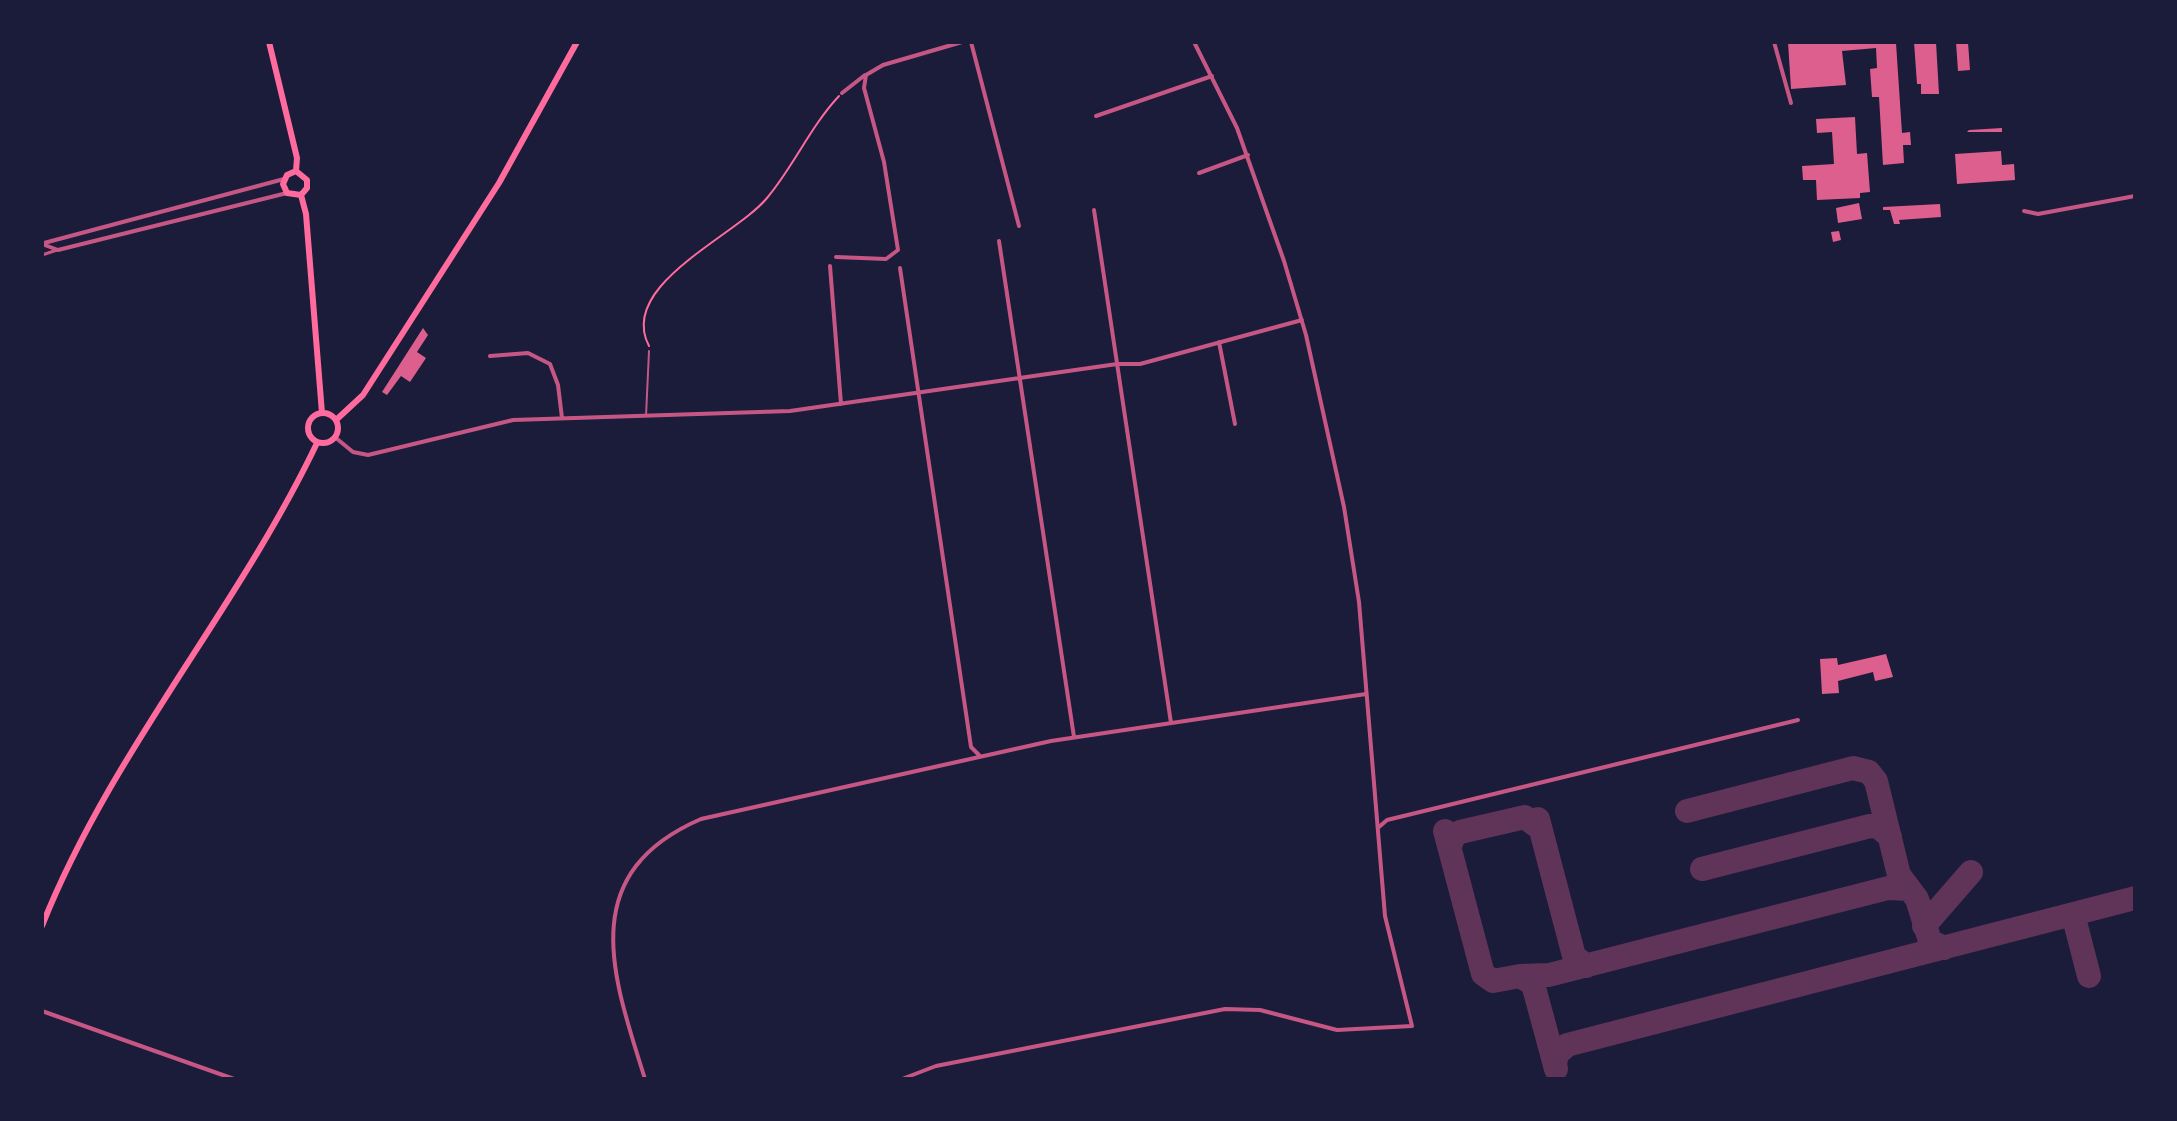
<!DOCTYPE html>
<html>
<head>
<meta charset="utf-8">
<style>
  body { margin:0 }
  #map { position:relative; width:2177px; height:1121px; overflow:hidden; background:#1b1b3a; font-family:"Noto Sans",sans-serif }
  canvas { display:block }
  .frame { position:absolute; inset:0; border:44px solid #1b1b3a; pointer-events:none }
</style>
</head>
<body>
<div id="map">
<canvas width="2177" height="1121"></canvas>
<div class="frame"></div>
</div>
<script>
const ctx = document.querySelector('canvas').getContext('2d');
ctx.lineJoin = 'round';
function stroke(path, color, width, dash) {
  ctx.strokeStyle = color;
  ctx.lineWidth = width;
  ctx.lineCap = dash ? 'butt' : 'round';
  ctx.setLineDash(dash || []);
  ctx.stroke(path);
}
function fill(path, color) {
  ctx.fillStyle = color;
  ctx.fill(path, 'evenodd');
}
stroke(new Path2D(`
  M1687 811 1853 768 1869 772 1876 781 1899 875 1917 899 1930 941 1944 948
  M1538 819 1574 956 1586 966
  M1445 831 1483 974 1493 981 1520 976 1549 975 1888 888 1909 889
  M1450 847 1453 837 1460 832 1525 817 1535 825
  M1702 869 1870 826 1879 827 1890 837
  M2073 914 2089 976
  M1924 926 1971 872
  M1520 976 1533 984 1556 1069
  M1555 1064 1557 1054 1567 1045 2135 898`), '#603358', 24);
fill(new Path2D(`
  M1788 42 1896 43 1902 133 1910 132 1911 145H1903L1904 163 1883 165 1879 97H1872L1870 69 1877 68 1876 48 1842 51 1846 85 1791 89Z
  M1914 42H1936L1939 94H1921V84H1917Z
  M1956 42H1968L1970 70 1958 71Z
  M1855 117 1857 154 1867 153 1870 192 1860 193V198L1817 200 1816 180H1803L1802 166 1834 164 1832 132 1817 133 1816 119Z
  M2002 128V132H1967L1969 130Z
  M2001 151 2002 165 2014 164 2015 180 1957 184 1955 154Z
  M1859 203 1862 219 1838 223 1836 208Z
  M1940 204 1941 217 1899 220 1900 224H1894L1890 210H1883V207Z
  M1839 231 1841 240 1833 242 1831 232Z
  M423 328 428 335 417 352 426 358 410 382 401 376 387 395 382 392Z
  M1886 654 1893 677 1875 681 1873 672 1838 681 1839 693 1822 694 1820 659 1837 658 1838 665Z`), '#dd5f8e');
stroke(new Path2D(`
  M649 346C617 285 736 236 767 198 794 166 810 127 839 96`), '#ff6b9d', 2);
stroke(new Path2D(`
  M646 416 649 351`), '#c65784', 2);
stroke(new Path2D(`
  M42 255 57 250`), '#c65784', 3);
stroke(new Path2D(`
  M971 42 1019 226
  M1774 42 1791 103
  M842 93 865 75
  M1096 116 1212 76
  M1199 173 1248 155
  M1094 210 1171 723
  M2024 211 2038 214 2135 196
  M999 241 1074 737
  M44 243 284 179
  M42 244 58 250 287 193
  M836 257 886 259 898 250 884 162 864 88 866 75 883 65 962 42
  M830 266 841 404
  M900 268 971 747 979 755
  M1219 342 1235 424
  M490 356 528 353 550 364 558 385 562 418
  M336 438 353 452 368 455 513 420 790 411 1117 364H1140L1302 320
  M1379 827 1387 820 1798 720
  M42 1011 234 1079
  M645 1079C613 977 574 874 701 819L1051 741 1366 694
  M902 1079 936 1066 1225 1009 1260 1010 1337 1030 1412 1026 1385 916 1359 602 1344 507 1306 335 1284 261 1237 128 1194 42`), '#c65784', 4);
stroke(new Path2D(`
  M269 42 297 158 296 171
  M296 171 287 175 283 184 287 193 301 195
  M296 171 307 180V188L301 195
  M301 195 306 214 322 413
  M308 428a15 15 0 1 1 30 0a15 15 0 1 1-30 0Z
  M336 420 363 395 499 183 577 42
  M42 926C111 752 237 611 317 443`), '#ff6b9d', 6);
</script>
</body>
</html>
